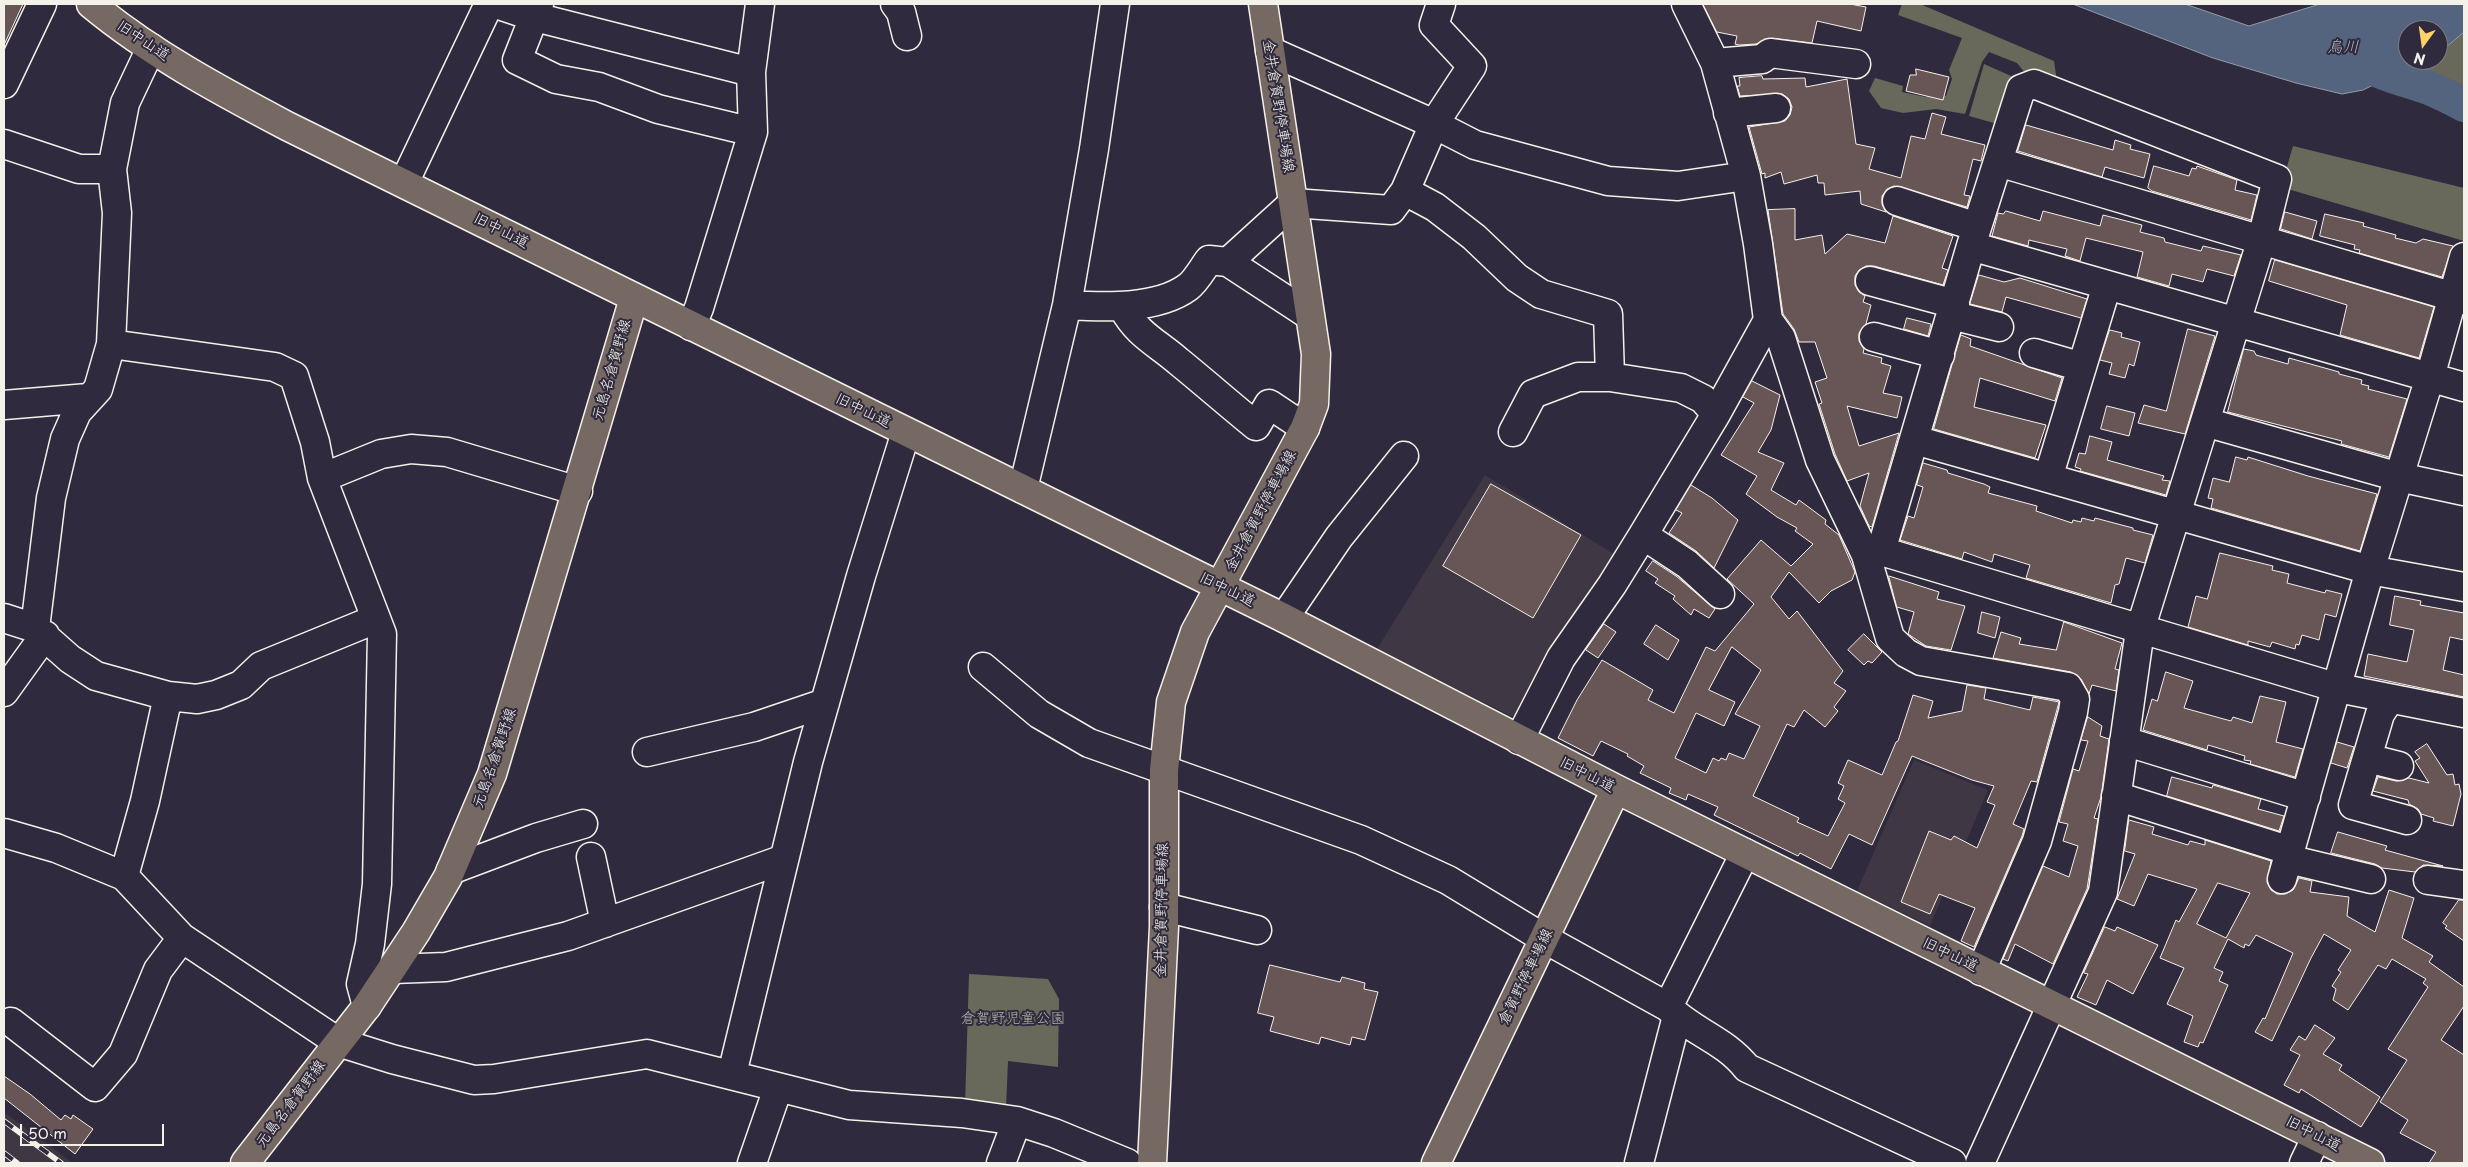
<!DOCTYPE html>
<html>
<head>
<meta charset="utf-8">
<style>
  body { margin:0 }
  #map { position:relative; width:2468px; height:1167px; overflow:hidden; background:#2f2a3d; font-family:"Playpen Sans",sans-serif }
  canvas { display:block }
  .frame { position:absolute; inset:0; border:5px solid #f4f1e8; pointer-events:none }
  .north { position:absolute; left:2398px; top:20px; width:50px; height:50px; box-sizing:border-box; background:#2f2a3d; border:1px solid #7e7a81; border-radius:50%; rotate:194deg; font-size:14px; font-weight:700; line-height:20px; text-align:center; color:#f4f1e8 }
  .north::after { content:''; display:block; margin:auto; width:18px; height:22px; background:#ffd166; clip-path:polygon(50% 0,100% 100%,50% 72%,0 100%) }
  .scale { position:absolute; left:20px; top:1124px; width:144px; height:22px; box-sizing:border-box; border:2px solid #f4f1e8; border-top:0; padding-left:6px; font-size:15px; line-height:18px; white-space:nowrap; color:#f4f1e8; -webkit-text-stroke:4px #2f2a3d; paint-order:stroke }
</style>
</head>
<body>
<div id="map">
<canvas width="2468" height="1167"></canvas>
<div class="frame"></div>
<div class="north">N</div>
<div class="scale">50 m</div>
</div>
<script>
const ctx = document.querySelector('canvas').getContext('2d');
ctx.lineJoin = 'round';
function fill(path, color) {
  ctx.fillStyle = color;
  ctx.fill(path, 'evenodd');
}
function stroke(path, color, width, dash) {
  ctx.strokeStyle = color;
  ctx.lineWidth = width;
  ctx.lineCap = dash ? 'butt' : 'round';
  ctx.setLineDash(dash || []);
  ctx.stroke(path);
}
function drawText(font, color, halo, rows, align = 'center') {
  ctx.font = font + ' "Playpen Sans","Klee One",sans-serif';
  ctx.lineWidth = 4;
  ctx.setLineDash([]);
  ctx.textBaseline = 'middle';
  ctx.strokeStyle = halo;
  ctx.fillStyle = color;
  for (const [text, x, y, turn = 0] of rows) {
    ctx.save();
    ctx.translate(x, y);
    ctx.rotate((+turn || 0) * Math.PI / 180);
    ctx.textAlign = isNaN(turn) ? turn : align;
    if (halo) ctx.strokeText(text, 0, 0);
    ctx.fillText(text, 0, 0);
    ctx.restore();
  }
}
fill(new Path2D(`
  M1485 475 1619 557 1519 720 1377 649Z
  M1914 760 1988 790 1930 926 1857 891Z
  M4 1112 73 1163H4Z`), '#403744');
fill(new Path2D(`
  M1902 4H1920L2054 61 2057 81 2030 79 2017 63 1989 52 1982 62 1965 114 1936 109 1903 113 1881 108 1869 91 1875 78 1903 86 1902 92 1926 97 1928 92 1946 96 1952 79 1949 70 1962 38 1898 15Z
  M2464 32V101L2401 72 2424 60H2438V54Z
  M1984 64 2011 76 2017 84 2001 125 1969 116Z
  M2293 146 2464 188V241L2281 187Z
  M969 974 1048 979 1059 999 1058 1067 1008 1061 1006 1108 965 1105Z`), '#68695b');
const water = new Path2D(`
  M2073 4H2185L2249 26 2320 4H2464V32L2438 54V30H2408V60H2424L2363 90 2342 94 2296 83 2213 58Z`);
fill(water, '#54637e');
stroke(water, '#949ca8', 1);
stroke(new Path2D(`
  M2353 53C2374 75 2402 78 2429 88 2441 93 2453 99 2464 105`), '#54637e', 34);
const building = new Path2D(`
  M4 4H23L4 45Z
  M1703 4H1850L1866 7 1861 31 1817 21 1812 43 1772 38 1756 44 1739 45 1735 44 1737 36 1717 32Z
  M1916 69 1949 77 1943 100 1906 91 1910 75H1916Z
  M1762 76 1763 79 1805 78 1806 87 1847 79 1856 144 1875 148 1869 169 1901 178 1911 136 1925 139 1932 113 1946 117 1941 134 1985 145 1981 161 1973 159 1964 195 1970 196 1967 207 1894 186 1887 189 1882 196V204L1886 212 1861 204 1860 191 1825 195 1824 183H1818L1817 175 1784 184 1781 172 1765 178V173L1762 174 1749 127 1785 121 1790 115 1792 107 1789 99 1782 94 1740 96 1737 86H1740L1739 78Z
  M2026 125 2113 150 2115 140 2131 145 2130 149 2150 154 2144 178 2105 167 2102 177 2018 151Z
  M2154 166 2189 176 2192 168 2196 169 2197 166 2237 180 2235 190 2257 195 2251 220 2152 191 2148 188Z
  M1795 209V240L1822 235 1825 254 1847 234 1885 243 1893 216 1953 236 1942 268 1948 270 1943 285 1874 266H1866L1859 270 1855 276V285L1859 292 1865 296 1863 302 1871 305 1866 324 1859 333V341L1864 349 1863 353 1882 358 1881 363 1891 366 1883 393 1902 397 1897 418 1847 406 1859 446 1899 433 1872 527 1869 526 1860 506 1869 473 1847 481 1835 454 1819 404 1822 403 1815 382 1827 378 1815 342H1799L1794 329 1783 314 1768 210Z
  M2006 211 2040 221 2043 211 2100 226 2103 215 2142 225 2140 232 2164 238 2165 242 2201 251 2203 246 2241 255 2234 276 2207 269 2203 282 2172 274 2169 286 2137 277 2143 252 2086 238 2080 261 2065 256 2067 249 2029 240 2028 246 1992 236 1998 213 2003 214Z
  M2285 212 2317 221 2312 239 2281 229Z
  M2325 214 2364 223 2363 226 2396 235 2395 238 2416 243 2423 239 2453 246 2442 277 2359 253 2360 250 2354 249 2355 245 2320 236Z
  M2275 260 2434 307 2419 358 2340 335 2347 305 2269 281Z
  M1979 275 2004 282 2020 278 2087 299 2081 318 2006 297 2002 312 1970 304Z
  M1907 318 1931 324 1928 336 1904 329Z
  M2188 329 2215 336 2185 434 2138 423 2144 405 2166 411Z
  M2110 330 2122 333 2121 337 2140 342 2134 366 2129 364 2125 378 2109 374 2112 363 2100 360Z
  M1961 335 1971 339 1970 346 2062 378 2055 401 1980 378 1974 407 2046 425 2035 458 1934 429Z
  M2244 349 2254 351 2256 355 2288 364 2289 358 2339 372V374L2362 380 2361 384 2369 386 2368 389 2407 399 2389 457 2341 444 2342 441 2228 412Z
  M1752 381 1780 395 1771 430 1758 452 1784 463 1771 490 1796 505 1799 500 1826 520 1825 524 1839 535 1855 572 1852 580 1831 591 1819 603 1789 572 1771 597 1789 619 1797 611 1843 671 1834 683 1846 691 1834 707 1838 711 1825 727 1804 710 1794 727 1787 724 1753 796 1799 818 1797 822 1828 836 1845 803 1838 799 1844 786 1838 783 1848 760 1882 775 1896 742 1898 741 1913 695 1933 701 1928 718 1962 711 1967 685 1986 688 1984 699 2030 710 2033 697 2059 702 2037 782 2031 781 2013 824 2024 829 2022 836 1974 947 1961 941 1975 908 1939 894 1930 914 1901 902 1929 831 1951 840 1954 836 1977 848 1995 805 1987 802 1994 786 1972 780 1912 756 1872 845 1849 834 1831 869 1800 853 1798 856 1714 815 1718 807 1688 794 1686 800 1669 793 1671 788 1640 773 1644 766 1627 756 1628 754 1601 741 1593 756 1558 738 1577 700 1602 660 1653 690 1648 700 1674 713 1706 647 1715 651 1754 604 1727 579 1761 540 1791 566 1813 544 1795 531 1797 528 1777 517 1746 494 1757 476 1721 455 1754 403 1743 397ZM1732 647 1761 670 1735 714 1760 726 1744 759 1729 753 1726 760 1721 758 1719 761 1713 758 1706 773 1675 758 1696 713 1724 726 1735 702 1709 690Z
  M2107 406 2135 413 2129 436 2101 429Z
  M2090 436 2112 442 2107 460 2164 476 2162 480 2170 481 2166 495 2080 471 2081 469 2075 467 2079 453 2085 454Z
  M2236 457 2247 460 2248 457 2308 476 2377 494 2360 551 2211 508 2213 499 2208 498 2213 478 2229 482Z
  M1923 463 1947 470 1948 473 1984 484 1990 487 1988 493 2037 506 2036 511 2072 523 2073 520 2081 522 2082 518 2094 521 2095 518 2133 528V530L2153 535 2145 563 2126 558 2119 584 2115 585 2111 603 2026 578 2030 565 1994 554 1992 562 1964 552 1962 559 1900 540 1908 516 1914 518 1923 487 1917 485Z
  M1491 484 1581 535 1533 618 1443 566Z
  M1691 485 1712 498 1738 520 1714 568 1696 551 1669 533 1682 513 1676 510Z
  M2220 553 2273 566 2272 570 2289 574 2287 583 2325 593 2326 590 2342 594 2336 617 2325 614 2319 640 2302 635 2299 645 2296 644 2295 649 2272 642 2270 647 2248 641V645L2188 627 2196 596 2207 599Z
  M1653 561 1676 576 1715 609 1709 618 1694 609 1691 615 1673 599 1675 596 1655 583 1658 579 1646 571Z
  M1889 576 1939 592 1937 599 1965 606 1951 650 1926 646 1908 634 1914 612 1897 607Z
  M2395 596 2421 601 2420 605 2464 613V640L2450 637 2443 670 2464 675V697L2364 676 2368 654 2407 662 2414 630 2390 625Z
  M1982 612 2000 617 1995 638 1978 633Z
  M2064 622 2122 643 2115 669 2119 670 2116 691 2092 685 2089 694 2081 679 2071 672 1993 658 2001 632 2021 638 2019 644 2056 650Z
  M1604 624 1616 632 1598 658 1586 650Z
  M1656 625 1679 640 1668 660 1644 644Z
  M1864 634 1882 652 1872 663 1868 661 1864 665 1848 650Z
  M2166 672 2193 681 2184 708 2231 721 2233 717 2252 723 2260 696 2286 702 2276 742 2303 749 2295 777 2250 764 2251 761 2244 760 2245 756 2208 745 2207 750 2143 730 2152 699 2157 701Z
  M2088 717 2102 726 2100 736 2109 739 2101 797 2094 818 2098 819 2087 889 2053 964 2015 944 2008 961 2003 959 2043 866 2069 877 2078 846 2063 841 2068 824 2059 822 2073 769 2079 771 2088 741 2081 740Z
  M2337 742 2354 747 2347 768 2331 763Z
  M2427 744 2447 775 2453 774 2455 785 2459 784 2461 794 2453 826 2433 821 2434 818 2421 814 2418 809 2409 804 2408 800 2373 791 2378 777 2396 781 2409 778 2429 783 2415 761 2420 758 2415 752Z
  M2172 777 2212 788 2213 785 2261 799 2258 809 2284 816 2279 831 2167 796Z
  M2129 820 2154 827 2152 834 2188 845 2190 841 2205 845V840L2271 861 2267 882 2271 890 2277 894H2285L2293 890 2299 878 2312 881 2310 892 2349 897 2347 916 2375 932 2389 890 2414 898 2402 938 2433 956 2429 962 2464 987V1006L2441 1040 2464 1055V1163H2429L2436 1152 2400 1133 2408 1120 2380 1102 2407 1060 2388 1049 2428 987 2423 983 2426 979 2392 959 2386 969 2378 965 2348 1010 2333 1000 2336 989 2332 986 2341 972 2338 970 2351 950 2324 934 2311 958 2272 1041 2255 1032 2263 1018 2265 1019 2293 953 2256 935 2249 946 2245 944 2244 948 2228 939 2214 968 2223 972 2219 981 2228 985 2203 1043 2200 1042 2198 1047 2184 1042 2193 1016 2167 1004 2184 968 2160 958 2176 920 2179 922 2197 889 2148 874 2134 906 2117 899 2135 854 2125 851ZM2218 883 2250 893 2226 938 2197 924Z
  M2338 832 2387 846 2385 850 2443 866 2423 865 2415 872 2382 868 2375 864 2331 853Z
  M2459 900H2464V941L2445 928 2447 926 2443 923Z
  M2105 927 2115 931 2117 927 2158 945 2133 994 2107 980 2096 1005 2077 997 2088 974 2084 973Z
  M1270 965 1340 982 1342 977 1365 983 1364 989 1378 992 1365 1040 1352 1037 1350 1045 1321 1037 1319 1044 1270 1031 1274 1017 1258 1013Z
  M2315 1025 2335 1038 2323 1054 2342 1065 2339 1070 2380 1097 2361 1127 2301 1089 2299 1093 2284 1085 2300 1055 2290 1050 2299 1036 2305 1040Z
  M4 1076 30 1094 61 1120 65 1115 71 1119 73 1115 93 1129 75 1154 4 1098Z`);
fill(building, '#685656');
stroke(building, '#f4f1e8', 1);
const minor = new Path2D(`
  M496 4 535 17 751 72
  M539 4 517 60 556 79 599 87 658 109 753 132
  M895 4 901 12 907 36
  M1686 4 1715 63 1746 176 1758 244 1768 320 1781 338 1820 460 1866 555 1890 638 1906 653 1921 661 2068 687 2075 699 2073 712 2037 841 1981 971
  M1270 51 1434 124 1475 145 1608 181 1678 186 1746 176
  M1715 63 1762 59 1770 53 1856 64
  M4 84 42 4
  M1728 113 1776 108
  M4 144 79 169H112
  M1998 162 2464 300
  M404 183 489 4
  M1405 191 1435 207 1474 237 1517 278 1541 294 1608 314 1610 377
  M1897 201 1977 227
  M1971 246 2464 387
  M1228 262 1293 203 1391 210 1405 191 1434 124 1472 66 1434 25 1441 4
  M1870 281 1955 304
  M1067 305C1103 307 1157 310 1188 287 1196 281 1203 268 1209 260L1228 262 1309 315
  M1123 308C1138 335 1156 342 1178 361 1204 382 1230 405 1256 426L1269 404 1305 428
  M1951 315 1999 327
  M691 326 699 308 753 132 751 72 760 4
  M1874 337 1940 355
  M111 344 275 367 294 376 315 442 322 478 382 634 377 884 370 944 361 984 367 1006
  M2034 353 2082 367
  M4 405 88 398
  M2205 422 2399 477 2464 491
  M1513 432 1533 394 1578 377H1610L1681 388 1703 399 1716 414
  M1915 440 2370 570 2464 587
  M322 478 381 454 411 449 447 452 578 491
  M2048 478 2107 285
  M1023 489 1067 305 1094 149 1115 4
  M1643 535 1687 564 1720 594
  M1881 551 1971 246 2021 89 2034 84 2277 179 2262 239 2140 630 2103 892 1980 1163
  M1866 555 1881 551 2338 688 2464 713
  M4 618 35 628 70 659 96 676 168 696 145 801 124 876 182 938 338 1042 392 1059 474 1080 494 1079 647 1054 849 1105 962 1113 1017 1121 1054 1133 1127 1163
  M1284 618 1339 537 1404 456
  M35 628 51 498 65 439 77 412 98 389 111 344 117 213 112 169 125 103 151 48
  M983 667 1039 714 1089 743 1361 840 1448 880 1545 939 1668 1007C1692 1032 1724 1039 1747 1068L1952 1163
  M4 692 45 635
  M168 696 197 699 216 695 241 685 261 666 376 619
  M2390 699 2380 714 2353 805 2407 820
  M1519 740 1561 658 1612 585 1643 535 1716 414 1768 320
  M2124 741 2306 797
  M647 752 754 727 825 703
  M2367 758 2399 766
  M2116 796 2291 851
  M4 833 56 848 124 876
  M591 857 605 923
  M2288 859 2371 879
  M451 870 536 838 583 824
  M2282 879 2370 570 2430 377 2464 257
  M2428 880 2464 885
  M1164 907 1257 930
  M393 969 446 967 568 936 784 859
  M1668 1007 1745 853
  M11 1022 95 1087 123 1054 158 970 182 938
  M732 1074 808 762 861 576 906 432
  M752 1163 778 1088
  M1001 1163 1017 1121
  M1639 1163 1677 1016
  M2304 1163 2317 1136`);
const major = new Path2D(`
  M91 4C150 53 219 90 287 126L1284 618 1616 789 2370 1163
  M245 1163 367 1006 416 932 448 877 492 774 634 298
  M1152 1163 1164 927V770L1171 702 1195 632 1305 428 1314 404 1316 354 1263 4
  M1436 1163 1616 789`);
stroke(minor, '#f4f1e8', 31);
stroke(major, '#f4f1e8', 31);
stroke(minor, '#2f2a3d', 28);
stroke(major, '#766964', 28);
const rail = new Path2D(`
  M4 1121 61 1163
  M4 1153 17 1163`);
stroke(rail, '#f4f1e8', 5.5);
stroke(rail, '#2f2a3d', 4, [11]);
drawText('15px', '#f4f1e8', '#2f2a3d', [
  ["旧中山道",143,41,34],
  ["金井倉賀野停車場線",1278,106,81],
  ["旧中山道",501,231,27],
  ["元島名倉賀野線",612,370,-74],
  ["旧中山道",863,411,26],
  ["金井倉賀野停車場線",1261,511,-62],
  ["旧中山道",1227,590,26],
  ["元島名倉賀野線",495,758,-71],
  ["旧中山道",1587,775,27],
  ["金井倉賀野停車場線",1162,910,-89],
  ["旧中山道",1950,955,26],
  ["倉賀野停車場線",1526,977,-64],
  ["元島名倉賀野線",291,1104,-53],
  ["旧中山道",2313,1134,27]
]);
drawText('15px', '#b5b4a9', '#2f2a3d', [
  ["倉賀野児童公園",1013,1019]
]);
drawText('italic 16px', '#b4b8be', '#2f2a3d', [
  ["烏川",2343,48]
]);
</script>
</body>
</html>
